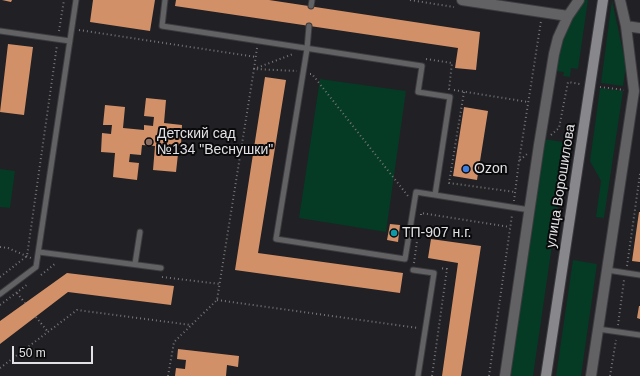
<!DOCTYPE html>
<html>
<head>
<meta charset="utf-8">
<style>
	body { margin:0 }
	#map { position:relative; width:640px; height:376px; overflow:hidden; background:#212024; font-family:Arial,sans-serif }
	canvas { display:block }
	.scale { position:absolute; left:12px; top:346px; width:81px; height:18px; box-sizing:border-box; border:2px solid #e2e1e4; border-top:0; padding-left:5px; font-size:12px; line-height:14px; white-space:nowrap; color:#e2e1e4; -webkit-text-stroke:3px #0a0a0c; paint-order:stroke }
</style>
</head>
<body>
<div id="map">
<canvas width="640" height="376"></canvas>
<div class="scale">50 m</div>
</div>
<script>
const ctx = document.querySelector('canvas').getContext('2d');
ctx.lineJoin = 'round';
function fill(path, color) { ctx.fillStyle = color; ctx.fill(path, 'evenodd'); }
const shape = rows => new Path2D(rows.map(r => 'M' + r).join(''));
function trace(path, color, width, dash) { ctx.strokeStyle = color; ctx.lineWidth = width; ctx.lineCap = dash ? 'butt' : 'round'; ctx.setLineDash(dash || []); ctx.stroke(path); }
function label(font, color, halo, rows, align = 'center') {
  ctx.font = font + ' Arial,sans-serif'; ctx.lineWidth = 4; ctx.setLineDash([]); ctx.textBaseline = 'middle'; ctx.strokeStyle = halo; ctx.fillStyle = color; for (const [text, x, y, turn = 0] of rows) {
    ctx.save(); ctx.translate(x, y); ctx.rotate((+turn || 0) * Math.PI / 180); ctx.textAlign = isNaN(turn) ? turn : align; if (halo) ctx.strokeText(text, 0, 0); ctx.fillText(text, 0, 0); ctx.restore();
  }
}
fill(shape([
	[583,0,588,0,578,69,571,68,570,77,563,76,564,72,555,71,557,57,567,28],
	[612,0,626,66,623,86,601,83],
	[320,79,406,91,386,232,299,218],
	[600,88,623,91,604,218,596,217,601,181,590,161],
	[543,139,563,142,565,156,533,376,509,376],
	[0,169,15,171,10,208,0,207],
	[573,260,597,264,581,376,556,376]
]), '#053a24');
fill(shape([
	[2,0,12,0,11,2],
	[93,0,155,0,150,31,90,22],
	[176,0,269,0,480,32,476,70,455,68,458,48,175,6],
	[8,44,33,47,24,115,0,112],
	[265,77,286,80,258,253,403,273,400,293,235,270],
	[146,98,166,100,164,123,182,125,181,146,169,144,168,153,178,154,176,172,153,170,155,146,142,145,141,155,130,154,129,162,139,163,137,180,113,177,115,153,101,152,102,133,111,134,112,125,103,125,105,105,125,107,123,128,144,130,144,125,153,126,154,117,144,116],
	[464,107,488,111,477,180,453,176],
	[639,212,640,212,640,262,632,261],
	[390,224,400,225,398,242,387,240],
	[431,239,481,246,461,376,442,376,458,263,428,258],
	[67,273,174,286,171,305,68,292,0,344,0,321],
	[639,306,640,306,640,319,637,318],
	[178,349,239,356,238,367,227,365,226,376,175,376,176,368,185,369,186,360,177,359]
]), '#d29068');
const lane = shape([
	[165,0,162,26,422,66,418,92,450,97,435,195],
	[311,6,312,0],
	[309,26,307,49,276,239,405,259,416,192,530,210],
	[0,31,70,41],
	[39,252,161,268],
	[135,264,140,232],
	[413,270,434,273,418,376],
	[607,270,640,275],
	[0,294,36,267,76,0],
	[598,329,640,335]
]);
const street = shape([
	[462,0,568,16],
	[626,26,640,28],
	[505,376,539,145,554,54,558,38,568,16,579,0],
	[591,376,634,91,626,26,620,0]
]);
const secondary = shape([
	[546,376,603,0]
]);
trace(lane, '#3c3b3f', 7);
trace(street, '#3c3b3f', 12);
trace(secondary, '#3c3b3f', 12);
trace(shape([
	[410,0,454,7],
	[79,30,256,57],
	[59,31,64,0],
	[257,48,254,69,297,71],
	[426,59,452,63,449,89,450,89],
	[310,74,312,74,408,196],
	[600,87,624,90],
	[454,90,528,102],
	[464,92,449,183,515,192],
	[551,135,559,128,568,82,580,84],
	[520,160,527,154],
	[514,201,519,161,541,21],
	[421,215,421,213,510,227],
	[0,247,8,248,31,258],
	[414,263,417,241],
	[627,266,640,174],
	[41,275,56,263],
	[0,277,27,256,57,45],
	[162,277,220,284],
	[17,293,25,303],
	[217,300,418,328],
	[0,305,28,284],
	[36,317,48,332],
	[618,325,624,280],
	[0,368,77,310,191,325],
	[168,376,174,342,217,300,254,69,293,54],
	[432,376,447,269,440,268],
	[489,376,512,215],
	[610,376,616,340]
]), '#777679', 2, [1, 3]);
trace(lane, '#626264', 5);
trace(street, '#626264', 10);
trace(secondary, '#88878b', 10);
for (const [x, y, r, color] of [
	[149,142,4,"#8d6e63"],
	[466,169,4,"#3f7fe0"],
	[394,233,4,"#0f9aa8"]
]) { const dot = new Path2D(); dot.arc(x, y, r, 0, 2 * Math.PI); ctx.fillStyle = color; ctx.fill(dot); trace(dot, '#0a0a0c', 1.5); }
label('14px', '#e2e1e4', '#0a0a0c', [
	["Детский сад",157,134],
	["№134 \"Веснушки\"",157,150],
	["Ozon",474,169],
	["ТП-907 н.г.",402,233]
], 'left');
label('14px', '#e2e1e4', '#0a0a0c', [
	["улица Ворошилова",561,186,-81]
]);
</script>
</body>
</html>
